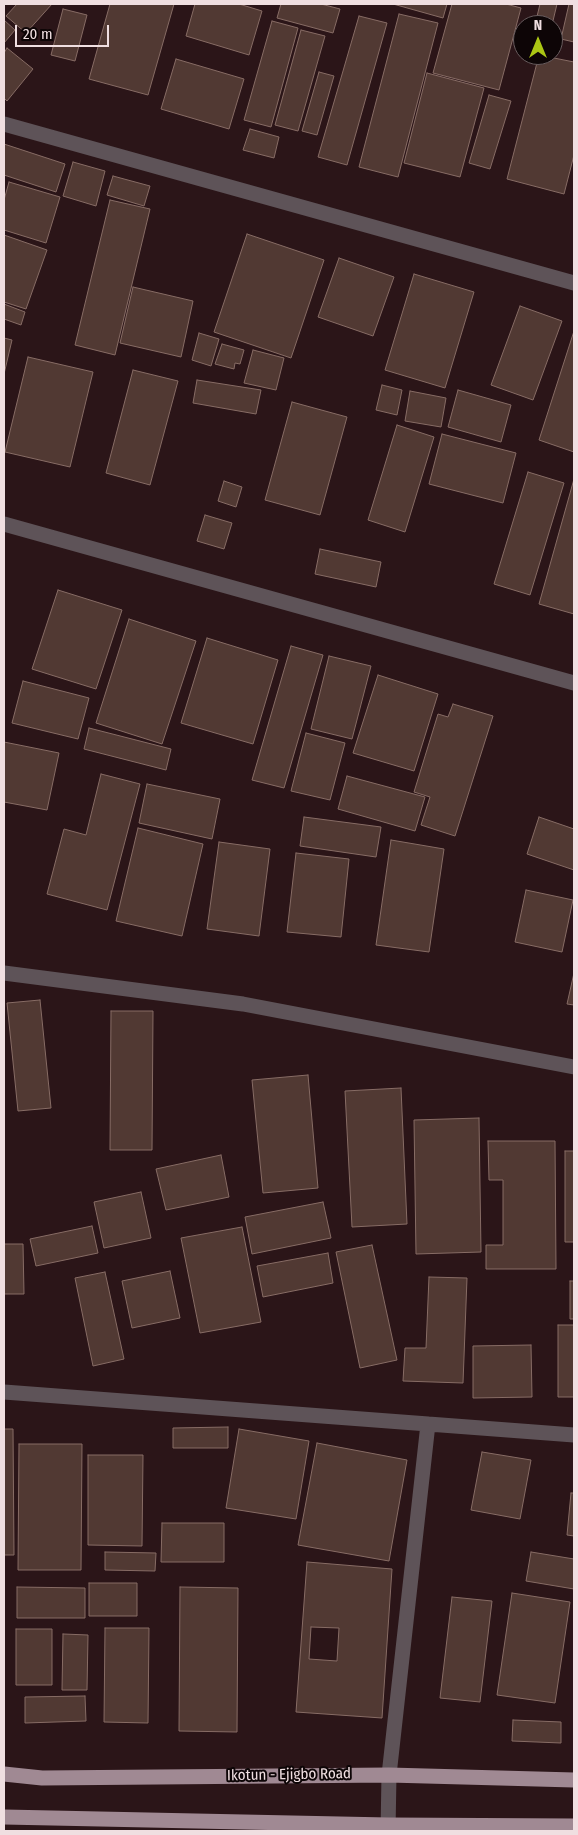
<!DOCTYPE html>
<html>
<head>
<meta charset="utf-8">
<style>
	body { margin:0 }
	#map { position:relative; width:578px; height:1835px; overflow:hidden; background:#2b1518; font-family:"Fira Sans Condensed",sans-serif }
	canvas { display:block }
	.frame { position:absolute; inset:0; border:5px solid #f0dfe1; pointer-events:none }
	.north { position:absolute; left:513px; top:15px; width:50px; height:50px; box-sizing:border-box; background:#0d0506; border:1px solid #685c5e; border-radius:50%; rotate:0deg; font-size:14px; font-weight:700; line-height:20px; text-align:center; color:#f0dfe1 }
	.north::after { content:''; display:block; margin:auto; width:18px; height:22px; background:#abc614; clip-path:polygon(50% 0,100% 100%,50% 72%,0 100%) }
	.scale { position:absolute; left:15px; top:25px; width:94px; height:22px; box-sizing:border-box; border:2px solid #f0dfe1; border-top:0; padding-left:6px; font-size:15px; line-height:18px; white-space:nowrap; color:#f0dfe1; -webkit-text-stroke:4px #0d0506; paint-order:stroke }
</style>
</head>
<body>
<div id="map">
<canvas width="578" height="1835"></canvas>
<div class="frame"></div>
<div class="north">N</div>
<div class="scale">20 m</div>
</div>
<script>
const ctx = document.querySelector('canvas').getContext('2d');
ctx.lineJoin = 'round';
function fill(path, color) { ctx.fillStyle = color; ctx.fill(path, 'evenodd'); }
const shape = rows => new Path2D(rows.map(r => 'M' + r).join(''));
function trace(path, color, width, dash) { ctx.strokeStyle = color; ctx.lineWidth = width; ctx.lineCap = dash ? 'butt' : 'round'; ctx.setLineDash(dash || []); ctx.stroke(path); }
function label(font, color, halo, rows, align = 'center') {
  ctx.font = font + ' "Fira Sans Condensed",sans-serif'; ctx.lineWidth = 4; ctx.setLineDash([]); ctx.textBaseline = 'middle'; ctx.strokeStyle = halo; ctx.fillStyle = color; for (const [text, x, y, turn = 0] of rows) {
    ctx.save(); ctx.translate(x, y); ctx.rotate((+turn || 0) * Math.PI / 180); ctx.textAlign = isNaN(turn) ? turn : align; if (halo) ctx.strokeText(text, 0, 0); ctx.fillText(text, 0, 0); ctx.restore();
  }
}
const building = shape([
	[17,4,52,4,26,33,6,16,17,4],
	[110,4,174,4,148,95,89,79,110,4],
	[195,4,239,4,262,11,249,55,186,36,195,4],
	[281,4,321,4,340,9,333,33,277,18,281,4],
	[393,4,447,4,443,18,393,4],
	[452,4,506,4,521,8,499,90,433,73,452,4],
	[540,4,557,4,552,25,535,25,540,4],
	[569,4,574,4,574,42,561,39,569,4],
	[63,9,87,15,75,61,51,55,63,9],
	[399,14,438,23,398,177,359,167,399,14],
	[359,16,387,23,347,165,318,157,359,16],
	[4,20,15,30,4,43,4,20],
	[272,21,298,28,271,127,244,120,272,21],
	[301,30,325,36,298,131,275,125,301,30],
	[7,48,33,69,7,101,4,98,4,53,7,48],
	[539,55,574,62,574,155,564,194,507,179,539,55],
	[176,59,244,79,229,129,161,109,176,59],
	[319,72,334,76,317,135,302,131,319,72],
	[427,73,484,88,460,177,404,163,427,73],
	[489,95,511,101,490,169,469,163,489,95],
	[250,129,279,137,274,158,243,150,250,129],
	[4,144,65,164,56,192,4,175,4,144],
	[73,162,105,171,96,206,63,196,73,162],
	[113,176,150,186,144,206,107,195,113,176],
	[9,182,60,197,46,243,4,230,4,200,9,182],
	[110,200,150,209,115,355,75,345,110,200],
	[247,234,324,260,291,358,214,332,247,234],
	[4,235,47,250,26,309,4,302,4,235],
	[339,258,394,277,373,336,318,317,339,258],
	[414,274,474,292,445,388,385,370,414,274],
	[133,287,193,301,181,357,120,343,133,287],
	[4,304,25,312,21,325,4,319,4,304],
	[520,306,562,321,533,400,491,385,520,306],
	[574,331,574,452,539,440,574,331],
	[199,333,219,339,211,366,192,360,199,333],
	[4,338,12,340,4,374,4,338],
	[222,344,244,350,240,364,235,363,234,369,215,364,222,344],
	[253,350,284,358,276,390,244,383,253,350],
	[28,357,93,372,70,467,5,452,28,357],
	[133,370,178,381,150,485,106,473,133,370],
	[197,380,261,390,256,414,193,403,197,380],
	[382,385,402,390,397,415,376,410,382,385],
	[458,390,511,405,501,442,448,427,458,390],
	[410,391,446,398,441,427,405,421,410,391],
	[292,402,347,417,320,515,265,500,292,402],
	[397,425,434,437,405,532,368,520,397,425],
	[442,434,516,453,503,503,429,484,442,434],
	[528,472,564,483,530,595,494,584,528,472],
	[574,479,574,614,539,604,574,479],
	[224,481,242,487,236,507,218,501,224,481],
	[205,515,232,523,224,549,197,541,205,515],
	[320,549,381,562,376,587,315,574,320,549],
	[58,590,122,610,96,689,32,669,58,590],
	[129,619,196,641,162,744,96,723,129,619],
	[207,638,278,660,253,744,181,723,207,638],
	[291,646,323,655,284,788,252,780,291,646],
	[329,656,371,666,352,739,311,729,329,656],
	[378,675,438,694,414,771,353,753,378,675],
	[23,681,89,698,78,739,12,723,23,681],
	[453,704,493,716,455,836,421,825,430,797,414,792,438,714,448,717,453,704],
	[89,728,171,749,166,770,84,749,89,728],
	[306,733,345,743,330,800,291,791,306,733],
	[4,742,59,753,47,810,4,802,4,742],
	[101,774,140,784,107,910,47,894,64,829,86,835,101,774],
	[347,776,425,797,415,831,338,809,347,776],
	[147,784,220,799,212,839,139,823,147,784],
	[304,817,381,827,376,857,300,846,304,817],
	[539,817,574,829,574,870,527,854,539,817],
	[138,828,203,844,182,936,116,921,138,828],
	[391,840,444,849,429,952,376,945,391,840],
	[219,842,270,849,259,936,207,929,219,842],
	[296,853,349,859,341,937,287,932,296,853],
	[526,890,573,900,562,952,515,942,526,890],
	[574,973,574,1005,567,1004,574,973],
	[40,1000,51,1108,18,1111,7,1003,40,1000],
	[111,1011,153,1011,152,1150,110,1150,111,1011],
	[308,1075,318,1188,263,1193,252,1080,308,1075],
	[401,1088,407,1224,352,1227,345,1091,401,1088],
	[479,1118,481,1252,416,1254,414,1120,479,1118],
	[488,1141,555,1141,556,1269,486,1269,486,1245,503,1245,503,1180,489,1180,488,1141],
	[565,1151,574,1151,574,1242,565,1242,565,1151],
	[221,1155,229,1197,166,1210,156,1169,221,1155],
	[141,1192,151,1238,104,1248,94,1202,141,1192],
	[323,1202,331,1238,252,1254,245,1217,323,1202],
	[92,1226,98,1253,36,1266,30,1239,92,1226],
	[242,1227,261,1322,200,1333,181,1238,242,1227],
	[4,1244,23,1244,24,1294,4,1294,4,1244],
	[372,1245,397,1360,360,1368,336,1252,372,1245],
	[328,1253,333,1283,263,1297,257,1266,328,1253],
	[170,1271,180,1318,132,1328,122,1281,170,1271],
	[105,1272,124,1359,93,1366,75,1278,105,1272],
	[429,1277,467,1278,463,1383,403,1381,405,1348,426,1348,429,1277],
	[570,1281,574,1281,574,1319,570,1319,570,1281],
	[558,1325,574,1325,574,1397,558,1397,558,1325],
	[531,1345,532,1397,473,1398,473,1346,531,1345],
	[228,1427,228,1448,173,1448,173,1428,228,1427],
	[4,1429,13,1429,14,1555,4,1555,4,1429],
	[239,1429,309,1441,296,1519,226,1508,239,1429],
	[317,1443,407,1460,389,1561,298,1545,317,1443],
	[19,1444,82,1444,81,1570,18,1570,19,1444],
	[482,1452,531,1460,520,1519,471,1510,482,1452],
	[88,1455,143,1455,142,1546,88,1545,88,1455],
	[571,1493,574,1493,574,1536,567,1535,571,1493],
	[162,1523,224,1523,224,1562,161,1562,162,1523],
	[105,1552,156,1553,155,1571,105,1570,105,1552],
	[531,1552,574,1559,574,1589,526,1581,531,1552],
	[307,1562,392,1569,382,1718,296,1712,307,1562],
	[311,1627,339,1628,337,1661,309,1659,311,1627],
	[89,1583,137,1583,137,1616,89,1616,89,1583],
	[17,1587,85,1588,85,1618,17,1618,17,1587],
	[180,1587,238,1588,237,1732,179,1731,180,1587],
	[512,1593,570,1602,555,1703,497,1695,512,1593],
	[452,1597,492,1601,480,1702,440,1698,452,1597],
	[105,1628,149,1628,148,1723,104,1722,105,1628],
	[16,1629,52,1629,52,1685,16,1685,16,1629],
	[63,1634,88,1635,87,1690,62,1690,63,1634],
	[85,1696,86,1721,25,1723,25,1697,85,1696],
	[513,1720,561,1722,561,1743,512,1741,513,1720]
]);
fill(building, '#513933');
trace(building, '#876c65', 1);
trace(shape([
	[4,124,574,283],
	[4,524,574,683],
	[4,973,243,1004,574,1067],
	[4,1392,574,1435],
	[388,1831,389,1775,428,1424]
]), '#5e5358', 15);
trace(shape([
	[4,1774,42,1778,389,1775,574,1780],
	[4,1817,388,1825,574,1826]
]), '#a08993', 15);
label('15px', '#f0dfe1', '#0d0506', [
	["Ikotun - Ejigbo Road",289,1775,-1]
]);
</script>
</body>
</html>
